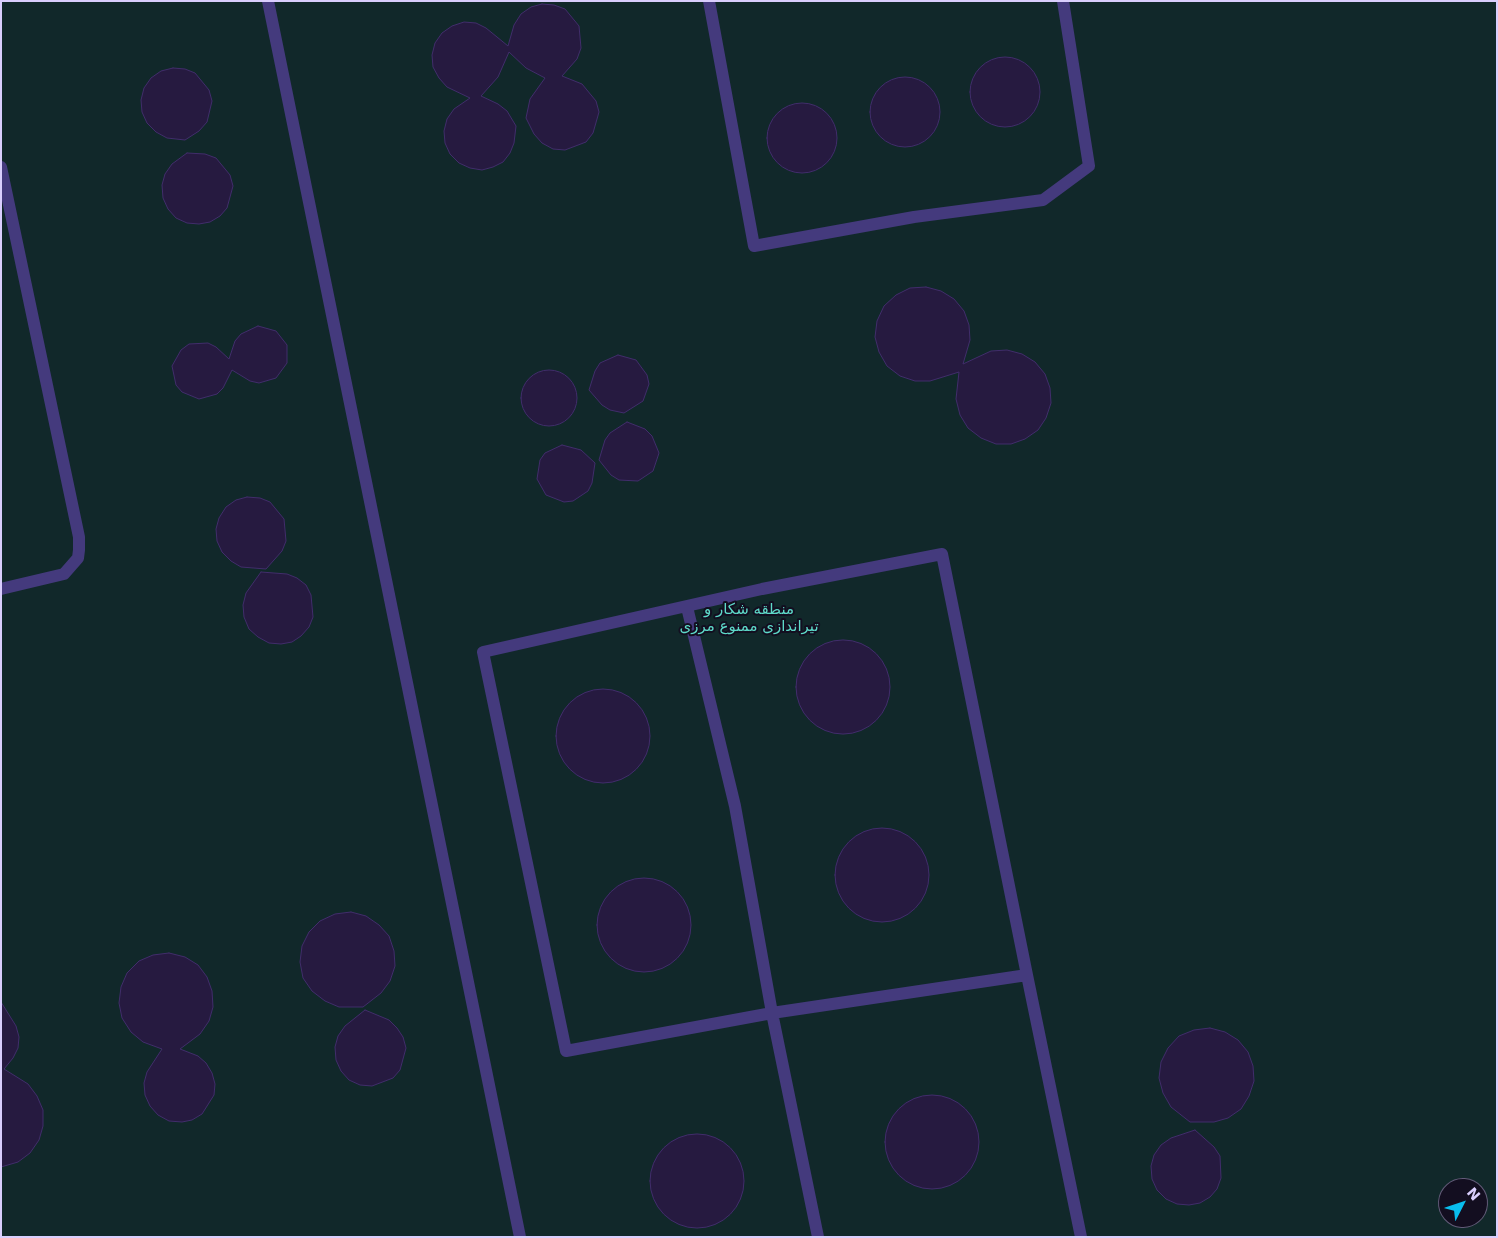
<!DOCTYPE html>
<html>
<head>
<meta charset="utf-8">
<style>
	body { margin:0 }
	#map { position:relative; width:1498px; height:1238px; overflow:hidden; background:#130e20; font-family:"DejaVu Sans",sans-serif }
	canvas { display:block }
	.frame { position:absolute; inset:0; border:2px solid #d9cefd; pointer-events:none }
	.north { position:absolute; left:1438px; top:1178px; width:50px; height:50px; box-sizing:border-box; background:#130e20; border:1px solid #625b78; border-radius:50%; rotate:49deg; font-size:14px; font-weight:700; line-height:20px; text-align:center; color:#d9cefd }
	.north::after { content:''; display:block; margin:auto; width:18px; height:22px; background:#09bdee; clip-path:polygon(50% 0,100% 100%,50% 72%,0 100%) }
</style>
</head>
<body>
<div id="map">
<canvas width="1498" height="1238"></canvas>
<div class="frame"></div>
<div class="north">N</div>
</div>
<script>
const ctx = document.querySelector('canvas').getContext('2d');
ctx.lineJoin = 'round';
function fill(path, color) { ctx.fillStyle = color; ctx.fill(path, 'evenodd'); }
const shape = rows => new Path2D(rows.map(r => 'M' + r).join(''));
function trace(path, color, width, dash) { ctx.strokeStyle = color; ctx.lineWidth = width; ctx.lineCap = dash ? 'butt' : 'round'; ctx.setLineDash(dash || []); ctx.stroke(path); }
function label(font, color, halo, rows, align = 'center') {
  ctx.font = font + ' "DejaVu Sans",Cairo,sans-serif'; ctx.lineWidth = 4; ctx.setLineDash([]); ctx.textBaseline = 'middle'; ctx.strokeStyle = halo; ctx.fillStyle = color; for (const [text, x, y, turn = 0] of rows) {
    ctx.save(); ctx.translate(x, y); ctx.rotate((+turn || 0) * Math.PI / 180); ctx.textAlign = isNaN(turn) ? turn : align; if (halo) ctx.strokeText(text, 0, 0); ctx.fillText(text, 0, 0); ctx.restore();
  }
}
fill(shape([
	[1,1,1497,1,1497,1237,1,1237],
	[1448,1188,1478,1188,1478,1218,1448,1218]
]), '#11282a');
const building = shape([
	[542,4,554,5,565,9,579,26,581,48,577,59,562,76,582,84,596,101,599,112,593,133,586,142,565,150,553,149,542,143,534,134,526,118,530,99,545,78,526,68,509,52,498,77,481,96,498,104,507,111,516,126,514,143,510,153,503,162,493,167,482,170,470,168,459,163,450,154,445,143,444,131,447,119,454,109,470,98,447,87,439,78,433,67,432,55,435,43,442,33,452,26,464,22,476,23,486,28,508,46,514,25,521,14,531,7,542,4],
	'970 92a35 35 0 1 1 70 0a35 35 0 1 1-70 0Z',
	[173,68,185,69,195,73,209,90,212,101,207,122,199,131,185,140,167,138,156,132,147,123,142,112,141,100,144,88,151,78,161,71,173,68],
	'870 112a35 35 0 1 1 70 0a35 35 0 1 1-70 0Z',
	'767 138a35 35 0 1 1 70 0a35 35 0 1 1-70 0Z',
	[187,153,205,154,216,158,230,175,233,186,227,208,220,216,210,222,199,224,187,223,176,218,168,209,163,198,162,185,165,174,172,164,187,153],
	[926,287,941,291,954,299,964,311,969,325,970,340,963,364,991,351,1007,350,1022,354,1035,362,1045,374,1050,388,1051,403,1046,418,1038,430,1025,439,1011,444,996,444,981,438,968,428,960,415,956,399,959,372,930,381,915,381,900,376,887,366,879,352,875,337,877,321,884,306,896,295,910,288,926,287],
	[258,326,276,331,287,345,287,363,276,378,259,383,250,381,232,370,223,388,217,394,199,399,182,392,176,385,172,366,181,350,189,344,208,343,216,347,229,359,235,341,241,334,258,326],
	[618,355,636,360,647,375,649,384,643,401,624,413,610,410,602,405,589,390,595,371,600,363,618,355],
	'521 398a28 28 0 1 1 56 0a28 28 0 1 1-56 0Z',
	[627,422,645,429,652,436,659,453,653,471,638,481,619,480,611,475,599,460,605,440,610,433,627,422],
	[562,445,581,450,595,463,592,483,588,491,573,501,564,502,546,495,537,479,540,460,545,453,562,445],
	[247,497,260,498,270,502,284,519,286,541,282,551,266,569,241,567,231,561,222,552,217,541,216,529,219,518,226,507,236,500,247,497],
	[261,572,287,574,297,578,306,585,311,595,313,617,309,627,301,636,292,642,281,644,269,643,258,637,249,629,244,617,243,605,246,593,261,572],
	'796 687a47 47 0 1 1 94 0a47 47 0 1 1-94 0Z',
	'556 736a47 47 0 1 1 94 0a47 47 0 1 1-94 0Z',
	'835 875a47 47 0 1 1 94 0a47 47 0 1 1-94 0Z',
	'597 925a47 47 0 1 1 94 0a47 47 0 1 1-94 0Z',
	[351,912,366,916,379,925,389,936,394,951,395,966,390,981,381,993,363,1007,339,1007,325,1001,312,991,303,978,300,962,302,946,309,932,320,921,335,914,351,912],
	[169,953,185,957,198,965,207,977,212,991,213,1007,209,1021,200,1034,180,1049,198,1056,206,1063,212,1073,215,1084,214,1095,202,1114,192,1120,182,1122,169,1121,158,1115,150,1106,145,1095,144,1083,147,1072,162,1049,143,1042,131,1032,122,1018,119,1003,121,987,127,973,139,961,153,955,169,953],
	[1,1002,16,1026,19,1037,18,1048,13,1058,4,1069,28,1084,37,1096,43,1110,43,1126,39,1140,30,1153,18,1162,1,1167,1,1002],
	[365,1010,389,1020,397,1028,403,1037,406,1048,400,1070,393,1078,372,1086,360,1085,349,1080,341,1071,336,1060,335,1047,338,1036,345,1026,365,1010],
	[1210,1028,1225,1032,1238,1040,1248,1052,1253,1066,1254,1081,1249,1096,1241,1109,1228,1118,1214,1122,1190,1122,1171,1107,1163,1093,1159,1078,1161,1062,1168,1048,1179,1036,1194,1030,1210,1028],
	'885 1142a47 47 0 1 1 94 0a47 47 0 1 1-94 0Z',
	[1195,1130,1214,1147,1220,1156,1221,1178,1217,1189,1210,1197,1200,1203,1189,1205,1177,1204,1166,1199,1157,1190,1152,1179,1151,1166,1154,1155,1161,1145,1171,1138,1195,1130],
	'650 1181a47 47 0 1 1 94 0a47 47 0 1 1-94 0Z'
]);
fill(building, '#261a40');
trace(building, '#412d6b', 1);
trace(shape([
	[268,1,520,1237],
	[709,1,754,246,914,217,1043,200,1089,166,1063,1],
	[1,167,79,537,79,550,78,558,64,574,1,589],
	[942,554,1027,975,772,1013,566,1051,483,652,762,589,942,554],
	[687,607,735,806,772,1013,818,1237],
	[1027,975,1081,1237]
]), '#443a7d', 12);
label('15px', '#5edac9', '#130e20', [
	["منطقه شکار و",749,610],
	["تیراندازی ممنوع مرزی",749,627]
]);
</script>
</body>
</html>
